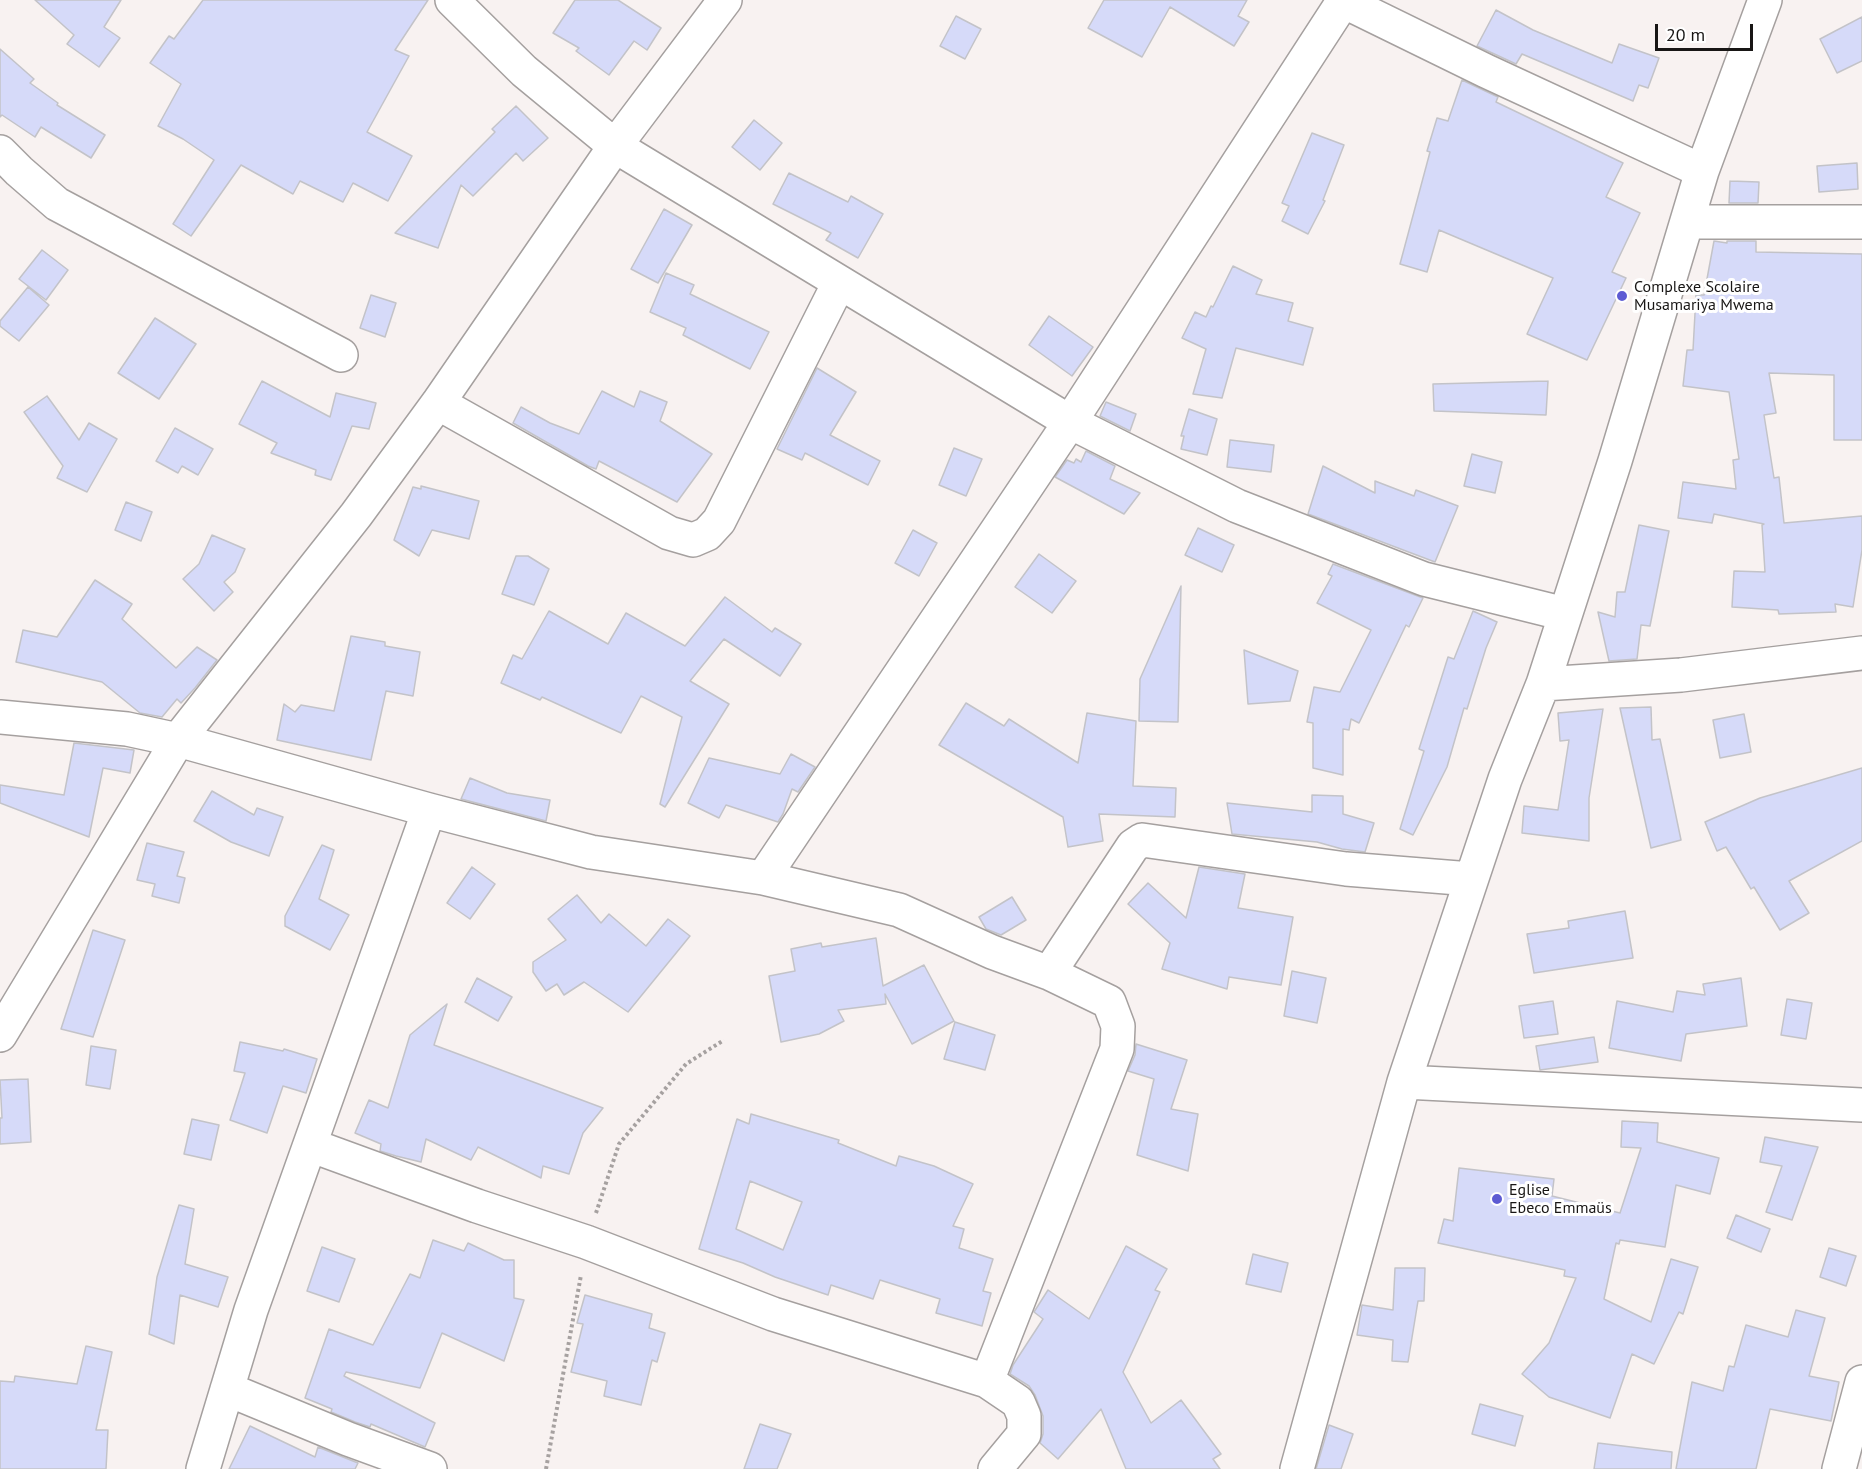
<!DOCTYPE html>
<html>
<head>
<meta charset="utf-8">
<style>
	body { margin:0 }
	#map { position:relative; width:1862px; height:1469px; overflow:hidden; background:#f8f2f1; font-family:"PT Sans",sans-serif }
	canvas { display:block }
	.scale { position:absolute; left:1655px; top:24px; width:98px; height:27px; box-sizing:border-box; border:3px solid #181615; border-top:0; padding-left:8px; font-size:18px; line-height:21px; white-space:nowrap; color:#181615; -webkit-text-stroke:4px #fff; paint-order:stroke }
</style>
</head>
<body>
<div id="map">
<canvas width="1862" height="1469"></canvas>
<div class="scale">20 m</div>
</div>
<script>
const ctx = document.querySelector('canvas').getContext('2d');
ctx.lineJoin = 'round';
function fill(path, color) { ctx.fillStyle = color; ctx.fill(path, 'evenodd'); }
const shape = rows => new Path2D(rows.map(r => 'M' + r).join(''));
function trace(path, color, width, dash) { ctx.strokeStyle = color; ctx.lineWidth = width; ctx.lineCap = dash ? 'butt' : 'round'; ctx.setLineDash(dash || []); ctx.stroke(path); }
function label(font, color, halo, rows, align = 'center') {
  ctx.font = font + ' "PT Sans",sans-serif'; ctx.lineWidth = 6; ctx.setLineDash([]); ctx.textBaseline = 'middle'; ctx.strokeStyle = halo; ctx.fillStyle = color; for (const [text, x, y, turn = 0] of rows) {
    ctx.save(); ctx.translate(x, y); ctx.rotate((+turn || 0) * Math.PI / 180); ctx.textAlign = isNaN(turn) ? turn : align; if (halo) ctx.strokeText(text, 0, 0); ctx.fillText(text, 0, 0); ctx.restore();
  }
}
const building = shape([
	[35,0,121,0,104,27,120,38,99,67,67,44,74,35,35,0],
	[203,0,428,0,395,50,409,56,367,132,412,156,388,201,353,183,343,202,300,181,293,194,241,165,191,236,173,224,214,160,183,139,158,126,181,84,150,63,169,36,174,39,203,0],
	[575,0,618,0,661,28,647,50,634,41,609,75,576,51,579,48,553,33,575,0],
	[1104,0,1247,0,1238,16,1249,22,1234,46,1170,7,1142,57,1088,28,1104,0],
	[1496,10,1533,30,1612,63,1619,44,1659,58,1648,88,1639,85,1633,101,1522,54,1516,64,1477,46,1496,10],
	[956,16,981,29,965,59,940,46,956,16],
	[1862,17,1862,61,1837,73,1820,39,1862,17],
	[0,49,34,79,30,83,58,103,57,105,105,135,91,158,41,127,35,137,2,115,0,117,0,49],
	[1462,80,1498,97,1496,102,1623,163,1606,197,1640,213,1612,272,1626,278,1587,360,1527,334,1553,278,1439,230,1427,272,1400,264,1430,152,1427,151,1437,118,1448,121,1462,80],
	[516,106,548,138,523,161,516,153,473,196,461,185,438,248,395,233,495,132,492,129,516,106],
	[754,120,782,143,760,170,732,147,754,120],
	[1312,133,1344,145,1323,200,1325,201,1308,234,1282,221,1289,206,1282,203,1312,133],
	[1857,163,1858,189,1819,192,1817,166,1857,163],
	[789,173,848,202,851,196,883,214,858,258,826,240,831,233,773,204,789,173],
	[1730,181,1759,182,1758,203,1729,203,1730,181],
	[664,209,692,225,658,283,631,269,664,209],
	[1714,241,1727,243,1727,241,1756,241,1756,252,1862,254,1862,440,1834,440,1834,375,1769,373,1776,413,1764,415,1774,478,1779,477,1784,523,1862,516,1862,550,1853,607,1835,604,1836,612,1779,614,1778,610,1732,607,1734,571,1765,572,1762,525,1764,524,1714,514,1712,523,1678,518,1683,482,1736,489,1733,460,1739,459,1729,392,1683,386,1687,350,1693,350,1696,295,1704,295,1714,241],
	[42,250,68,270,46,300,19,279,42,250],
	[1233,266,1262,280,1256,294,1293,303,1288,321,1313,328,1303,365,1236,348,1222,398,1193,394,1206,349,1182,338,1195,312,1206,317,1211,306,1213,307,1233,266],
	[666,273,694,285,690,294,769,332,750,369,683,335,686,328,650,312,666,273],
	[28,287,49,305,19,341,0,326,0,321,28,287],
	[371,295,396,303,385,337,360,328,371,295],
	[1049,316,1093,347,1072,376,1029,345,1049,316],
	[155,318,196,344,159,399,118,373,155,318],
	[817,368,856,392,830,435,880,461,868,485,805,453,802,460,777,449,817,368],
	[262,381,330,417,336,393,376,403,369,429,352,426,331,480,315,475,316,470,271,453,277,443,239,424,262,381],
	[1548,381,1546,415,1434,411,1433,384,1548,381],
	[602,391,634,407,640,391,667,402,660,421,712,454,677,502,599,461,596,469,588,466,513,423,521,407,550,423,579,434,602,391],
	[47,396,79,440,89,423,117,439,87,492,57,478,63,466,24,412,47,396],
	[1106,402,1136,414,1130,431,1100,416,1106,402],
	[1189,409,1217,419,1207,455,1181,449,1184,436,1181,436,1189,409],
	[175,428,213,449,198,475,182,466,178,473,156,461,175,428],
	[1230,440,1274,445,1271,472,1227,467,1230,440],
	[954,448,982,459,966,496,939,485,954,448],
	[1086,451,1115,466,1110,479,1140,493,1124,514,1055,477,1067,460,1074,463,1076,459,1081,462,1086,451],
	[1472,454,1502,462,1495,493,1464,486,1472,454],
	[1323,466,1375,493,1375,481,1414,496,1416,490,1458,506,1435,562,1308,514,1323,466],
	[421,486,479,501,469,539,432,530,419,556,394,540,413,487,421,489,421,486],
	[126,502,152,512,141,541,115,530,126,502],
	[1639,525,1669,531,1650,626,1641,625,1637,659,1609,661,1598,612,1615,617,1617,592,1625,592,1639,525],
	[1198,528,1234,545,1222,572,1185,555,1198,528],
	[913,530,937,543,919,576,895,563,913,530],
	[212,535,245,549,235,572,224,582,233,592,214,611,183,579,199,564,212,535],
	[1039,554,1076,581,1052,613,1015,587,1039,554],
	[516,556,528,556,549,569,534,605,502,594,516,556],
	[1333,564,1423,598,1409,627,1406,625,1359,723,1351,719,1349,730,1343,729,1343,775,1313,768,1313,723,1307,722,1314,687,1340,692,1371,630,1317,603,1332,576,1328,574,1333,564],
	[95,580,132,604,122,619,176,668,197,647,217,660,195,688,181,703,177,699,162,717,140,713,102,682,16,662,23,630,57,637,95,580],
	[1181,586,1178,722,1139,721,1140,679,1181,586],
	[725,597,772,632,775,628,801,644,780,676,724,639,690,681,729,704,665,807,660,804,682,717,641,696,621,733,542,697,540,700,501,683,513,655,522,659,549,611,608,644,626,613,685,646,725,597],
	[1473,611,1497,622,1486,648,1467,709,1464,708,1447,767,1413,835,1400,829,1424,751,1419,749,1448,657,1454,659,1473,611],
	[351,636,385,642,385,646,420,652,413,696,386,691,371,760,277,740,284,704,295,712,301,705,334,711,351,636],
	[1244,650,1298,671,1290,701,1248,704,1244,650],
	[966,703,1004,726,1009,719,1078,763,1087,713,1136,721,1133,786,1176,788,1175,817,1099,814,1103,841,1068,847,1063,817,939,745,966,703],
	[1651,707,1652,740,1660,739,1681,840,1651,848,1620,708,1651,707],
	[1603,709,1589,798,1589,841,1522,833,1524,806,1558,810,1569,740,1560,741,1558,713,1603,709],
	[1744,714,1751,752,1720,758,1713,720,1744,714],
	[74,743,134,750,130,773,103,768,89,837,0,803,0,785,64,795,74,743],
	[791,754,815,767,798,792,792,789,783,814,778,822,726,805,719,818,688,803,709,758,780,774,791,754],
	[1862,768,1862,841,1789,881,1809,913,1780,930,1754,887,1751,889,1726,847,1717,851,1705,822,1760,798,1862,768],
	[470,778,507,793,550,800,546,821,461,799,470,778],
	[212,791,254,815,257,808,283,817,269,856,231,842,194,821,212,791],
	[1312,795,1343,796,1343,814,1374,823,1365,852,1342,849,1317,842,1232,834,1227,803,1312,812,1312,795],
	[147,843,184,852,177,876,185,878,179,903,152,896,155,884,137,880,147,843],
	[322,845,334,850,319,899,349,915,330,950,285,926,285,916,322,845],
	[472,867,495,884,470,919,447,903,472,867],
	[1199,867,1245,874,1238,908,1293,917,1281,985,1229,977,1227,989,1162,969,1170,943,1128,904,1148,883,1186,918,1199,867],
	[577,895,601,923,609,914,646,946,668,919,690,936,628,1012,584,982,564,995,557,984,546,991,533,972,533,962,566,940,548,919,577,895],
	[1012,897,1026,920,1001,935,986,929,979,917,1012,897],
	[1625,911,1633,958,1534,973,1527,934,1569,928,1568,921,1625,911],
	[93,930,125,940,93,1037,61,1029,93,930],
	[876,938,883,986,924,965,954,1021,912,1044,885,994,886,1004,838,1010,844,1021,819,1034,781,1042,769,976,795,971,791,949,821,943,822,947,876,938],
	[1292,971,1326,978,1317,1023,1284,1016,1292,971],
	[477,978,512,997,498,1021,465,1002,477,978],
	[1741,978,1747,1026,1686,1034,1681,1061,1609,1048,1617,1001,1673,1012,1677,991,1705,995,1703,984,1741,978],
	[1787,999,1812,1003,1806,1039,1781,1035,1787,999],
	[1553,1001,1558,1034,1524,1038,1519,1006,1553,1001],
	[447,1004,434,1045,603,1108,583,1133,569,1174,543,1166,541,1178,478,1147,471,1160,426,1139,421,1162,396,1156,380,1151,381,1144,355,1133,369,1100,388,1108,410,1035,447,1004],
	[955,1022,995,1035,985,1070,944,1059,955,1022],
	[1594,1037,1598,1062,1540,1070,1536,1046,1594,1037],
	[240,1042,283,1051,284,1049,317,1059,306,1093,283,1086,267,1133,230,1120,245,1073,234,1071,240,1042],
	[1136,1044,1187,1060,1171,1109,1198,1114,1188,1171,1137,1155,1154,1079,1128,1071,1135,1055,1136,1044],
	[91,1046,116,1050,110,1089,86,1085,91,1046],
	[28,1079,31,1142,0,1144,0,1118,2,1118,0,1080,28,1079],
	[751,1114,839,1140,838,1143,896,1166,899,1156,934,1166,973,1184,953,1226,964,1229,959,1248,993,1259,983,1291,991,1293,982,1326,936,1313,940,1299,880,1280,873,1299,831,1285,828,1295,775,1277,743,1263,699,1249,737,1119,749,1124,751,1114],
	[750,1181,802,1202,783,1250,736,1229,750,1181],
	[192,1119,219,1125,211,1160,184,1154,192,1119],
	[1622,1121,1658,1123,1657,1142,1719,1158,1710,1194,1676,1185,1665,1247,1620,1240,1619,1244,1616,1243,1604,1299,1651,1322,1671,1259,1698,1267,1683,1314,1679,1312,1654,1364,1632,1354,1610,1418,1549,1397,1522,1374,1549,1343,1576,1278,1564,1276,1565,1270,1438,1243,1444,1219,1453,1221,1459,1168,1554,1179,1552,1196,1620,1213,1641,1148,1621,1147,1622,1121],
	[1765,1137,1818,1147,1792,1220,1766,1212,1782,1166,1760,1162,1765,1137],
	[179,1205,194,1209,185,1264,228,1277,218,1307,180,1295,174,1344,149,1334,157,1277,179,1205],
	[1736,1215,1770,1229,1761,1252,1727,1238,1736,1215],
	[433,1240,464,1251,468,1243,504,1260,514,1260,514,1298,524,1300,504,1361,442,1333,420,1388,346,1372,344,1376,435,1423,425,1447,371,1424,370,1427,355,1422,331,1412,332,1409,305,1398,329,1329,373,1345,410,1274,420,1278,433,1240],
	[1126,1246,1167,1269,1155,1290,1160,1292,1123,1372,1151,1423,1181,1400,1221,1454,1213,1459,1220,1469,1126,1469,1101,1409,1058,1459,1040,1443,1043,1434,1043,1416,1035,1395,1029,1386,1010,1374,1013,1365,1043,1319,1034,1312,1048,1290,1089,1319,1126,1246],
	[322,1247,355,1259,339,1302,307,1291,322,1247],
	[1829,1248,1856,1256,1846,1286,1820,1277,1829,1248],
	[1253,1254,1288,1263,1281,1292,1246,1284,1253,1254],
	[1395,1268,1425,1268,1424,1301,1418,1301,1408,1362,1392,1361,1393,1340,1357,1335,1362,1305,1393,1310,1395,1268],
	[585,1295,652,1314,649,1328,665,1333,657,1362,652,1360,641,1405,604,1396,607,1381,571,1372,583,1324,577,1323,585,1295],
	[1796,1310,1825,1318,1809,1376,1839,1382,1831,1421,1770,1409,1756,1469,1676,1469,1692,1382,1723,1391,1729,1366,1734,1367,1746,1325,1788,1337,1796,1310],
	[86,1346,112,1352,96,1430,108,1430,106,1469,0,1469,0,1381,14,1382,15,1376,77,1384,86,1346],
	[1480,1404,1523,1416,1515,1446,1472,1434,1480,1404],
	[760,1424,791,1434,777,1469,744,1469,760,1424],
	[1329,1425,1353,1434,1341,1469,1316,1469,1329,1425],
	[250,1426,315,1457,318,1447,358,1463,355,1469,229,1469,250,1426],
	[1598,1443,1672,1452,1671,1469,1594,1469,1598,1443]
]);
fill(building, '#d6daf9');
trace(building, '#c3c3c8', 1.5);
const minor = shape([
	[452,0,524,71,615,146,1070,422,1237,506,1424,579,1565,614],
	[1341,0,1486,71,1702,171],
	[0,152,19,171,57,204,341,355],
	[1687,222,1862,222],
	[438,403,669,533,693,540,707,534,719,521,839,283],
	[1543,684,1681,675,1862,653],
	[0,717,127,729,178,740,429,810,591,852,763,878,1070,422,1344,0],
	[763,878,899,910,992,952,1049,973,1133,846,1142,840,1346,869,1471,879],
	[0,1035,178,740,356,515,438,403,615,146,725,0],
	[1404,1082,1862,1105],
	[310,1145,477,1206,586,1242,773,1314,987,1381],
	[227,1389,348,1439,430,1469],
	[203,1469,251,1310,429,810],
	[995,1469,1024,1434,1024,1416,1018,1402,987,1381,1117,1049,1118,1026,1109,1002,1049,973],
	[1297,1469,1404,1082,1505,779,1543,684,1615,461,1702,171,1765,0],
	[1839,1469,1862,1382]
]);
trace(minor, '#a5a09f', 36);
trace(shape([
	[596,1213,619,1144,686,1064,724,1040],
	[546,1469,581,1275]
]), '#a6a1a0', 4, [3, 3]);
trace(minor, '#fff', 33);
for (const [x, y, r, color] of [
	[1622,296,6,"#5d5bd3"],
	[1497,1199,6,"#5d5bd3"]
]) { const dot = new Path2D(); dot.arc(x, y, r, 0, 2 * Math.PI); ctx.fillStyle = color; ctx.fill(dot); trace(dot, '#fff', 2); }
label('16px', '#181615', '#fff', [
	["Complexe Scolaire",1634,287],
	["Musamariya Mwema",1634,305],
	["Eglise",1509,1190],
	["Ebeco Emmaüs",1509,1208]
], 'left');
</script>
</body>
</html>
